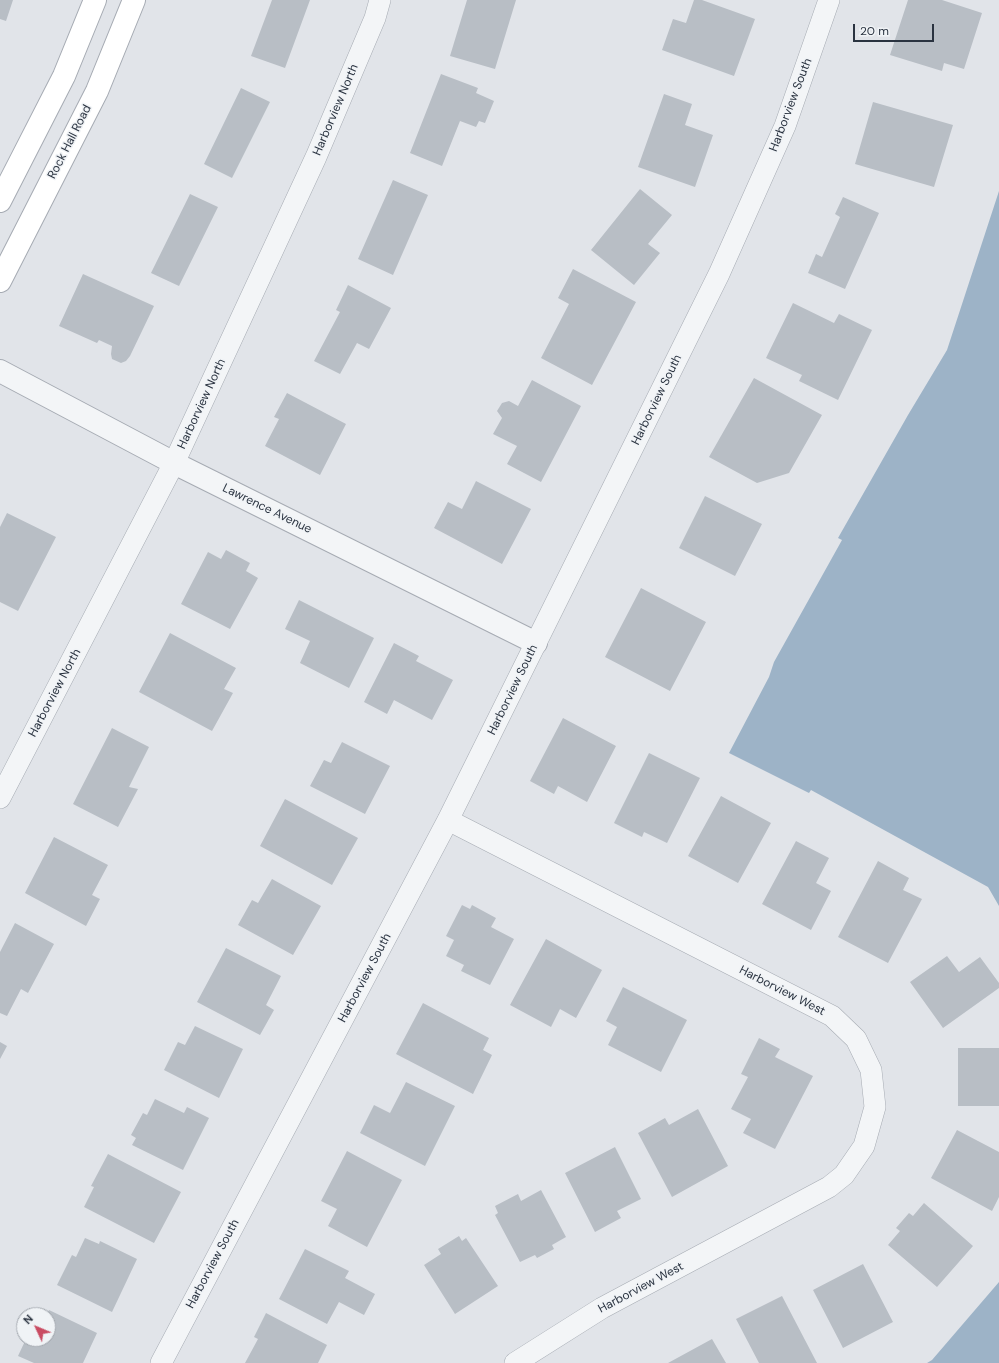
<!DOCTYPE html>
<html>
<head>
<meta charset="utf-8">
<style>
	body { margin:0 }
	#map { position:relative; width:999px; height:1363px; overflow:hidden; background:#e1e4e9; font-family:"DM Sans",sans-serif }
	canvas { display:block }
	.north { position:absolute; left:16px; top:1307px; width:40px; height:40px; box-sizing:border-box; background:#f0f3f6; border:1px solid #a1a6ad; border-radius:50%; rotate:314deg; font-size:11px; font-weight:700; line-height:16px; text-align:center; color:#2a3340 }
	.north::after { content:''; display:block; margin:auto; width:14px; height:18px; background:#c94b62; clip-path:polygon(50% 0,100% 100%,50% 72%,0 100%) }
	.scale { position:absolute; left:853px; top:24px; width:81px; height:18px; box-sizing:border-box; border:2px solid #2a3340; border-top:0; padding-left:5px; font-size:12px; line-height:14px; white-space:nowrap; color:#2a3340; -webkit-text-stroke:3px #f0f3f6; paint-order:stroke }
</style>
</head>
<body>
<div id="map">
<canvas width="999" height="1363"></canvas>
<div class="north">N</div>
<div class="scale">20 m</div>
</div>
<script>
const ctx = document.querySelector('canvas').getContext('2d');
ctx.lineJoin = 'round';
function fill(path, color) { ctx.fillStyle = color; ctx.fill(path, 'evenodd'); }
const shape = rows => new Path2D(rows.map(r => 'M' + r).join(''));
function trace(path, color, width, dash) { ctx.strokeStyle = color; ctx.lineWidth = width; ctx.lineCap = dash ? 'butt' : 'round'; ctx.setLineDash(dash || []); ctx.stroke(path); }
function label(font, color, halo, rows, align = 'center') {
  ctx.font = font + ' "DM Sans",sans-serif'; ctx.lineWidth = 3; ctx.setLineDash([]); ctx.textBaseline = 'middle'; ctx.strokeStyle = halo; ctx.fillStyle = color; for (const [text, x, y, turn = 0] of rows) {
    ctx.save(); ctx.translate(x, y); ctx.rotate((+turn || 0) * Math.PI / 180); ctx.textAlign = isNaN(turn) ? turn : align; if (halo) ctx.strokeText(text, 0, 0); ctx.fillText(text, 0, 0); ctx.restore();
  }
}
fill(shape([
	[999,191,999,906,988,887,811,790,809,793,729,753,769,677,774,662,842,540,838,538,908,415,947,350],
	[999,1282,999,1363,927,1363,932,1360]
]), '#9db3c7');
fill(shape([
	[0,0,13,0,6,21,0,19],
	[272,0,310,0,285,68,251,56],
	[467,0,516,0,495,69,450,56],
	[694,0,702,0,755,19,734,76,662,50,673,19,686,23],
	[908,0,942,0,982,13,964,69,944,63,942,71,890,55],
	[441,74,478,88,476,93,494,101,485,123,479,121,476,127,460,121,442,166,410,153],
	[241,88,270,102,232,178,204,164],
	[664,94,692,104,685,125,713,135,695,187,638,167],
	[873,102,953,125,934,187,855,164],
	[393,180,428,195,393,275,358,259],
	[640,189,672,215,648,244,660,253,634,285,591,250],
	[190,194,218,207,179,286,151,273],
	[843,197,879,213,845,289,808,273,816,254,822,257,840,217,835,214],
	[573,269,636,302,592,385,541,358,569,304,558,298],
	[83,274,154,306,130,356,126,361,121,363,112,359,111,354,112,346,99,340,97,343,59,326],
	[348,285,391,308,369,349,357,343,340,374,314,361,340,312,336,310],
	[793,303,834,323,839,314,872,330,838,400,799,381,802,375,766,358],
	[754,378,822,415,789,473,757,483,709,457],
	[532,380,581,406,541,482,507,464,517,446,493,434,502,418,497,411,502,403,509,401,518,406],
	[287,393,346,424,320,475,265,446,279,419,274,417],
	[476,481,531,509,502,564,434,528,448,502,462,509],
	[705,496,762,524,735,576,679,548],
	[7,513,56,537,18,611,0,602,0,527],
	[226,550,250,563,246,571,258,578,230,629,181,604,208,552,221,559],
	[641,588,706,622,670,691,605,657],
	[299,600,374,638,349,688,300,663,310,641,285,629],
	[170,633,236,668,224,689,233,693,212,731,139,692],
	[394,643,419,656,416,661,453,680,432,720,394,700,387,714,364,702],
	[563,718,616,746,587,802,558,786,554,794,530,781],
	[112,728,149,747,129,787,138,789,118,827,73,804],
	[342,742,390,766,365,814,310,786,324,760,331,763],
	[649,753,700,778,667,843,644,832,642,837,614,823],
	[721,796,771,823,738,883,688,856],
	[285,799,358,838,332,885,260,846],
	[54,837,108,865,92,895,100,899,86,926,25,893],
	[796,841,829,858,816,883,831,891,811,930,762,904],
	[878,861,909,878,903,890,922,899,888,963,838,937],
	[272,879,321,906,293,955,238,925,252,900,258,903],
	[462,905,470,909,472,905,496,918,491,927,514,939,490,985,461,971,464,965,446,956,454,940,446,936],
	[15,923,54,944,28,993,21,989,7,1016,0,1013,0,952],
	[546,939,602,970,576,1018,560,1009,551,1027,510,1005],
	[226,948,281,976,266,1005,274,1010,260,1035,197,1002],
	[947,956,959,972,980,957,999,983,999,988,943,1028,910,982],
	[623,987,687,1020,661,1072,608,1045,617,1027,606,1021],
	[423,1003,489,1038,483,1050,492,1055,473,1094,396,1054],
	[195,1026,243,1049,219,1098,164,1070,178,1042,185,1045],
	[759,1038,780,1049,775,1057,813,1076,775,1149,743,1133,751,1119,731,1109,748,1077,741,1074],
	[0,1042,7,1046,0,1059],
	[958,1048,999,1048,999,1106,958,1106],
	[406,1082,455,1106,425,1166,360,1133,374,1105,390,1113],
	[155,1099,184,1113,187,1107,209,1118,183,1170,132,1145,136,1138,131,1135,143,1113,147,1115],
	[698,1109,728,1166,672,1197,638,1133,665,1118,669,1125],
	[957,1130,999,1152,999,1197,992,1211,931,1178],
	[615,1147,641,1199,617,1211,621,1218,595,1232,565,1173],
	[347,1151,402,1180,367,1247,328,1226,337,1209,321,1201],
	[108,1154,181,1192,154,1243,84,1207,94,1187,91,1186],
	[541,1190,566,1237,552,1245,554,1249,537,1258,535,1255,520,1262,495,1215,498,1213,495,1206,518,1194,521,1201],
	[924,1203,973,1246,937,1287,888,1245,900,1231,896,1228,909,1213,913,1216],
	[459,1236,462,1241,466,1238,498,1286,455,1314,424,1265,441,1254,438,1249],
	[85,1238,99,1244,100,1241,137,1259,112,1312,57,1285,72,1255,76,1257],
	[305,1249,349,1271,345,1278,375,1294,364,1315,339,1302,327,1324,279,1299],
	[863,1264,893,1322,843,1348,813,1290],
	[782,1296,817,1363,759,1363,736,1319],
	[49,1310,97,1333,83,1363,34,1363,18,1356,26,1339,48,1339,48,1315,46,1315],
	[266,1313,327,1345,318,1363,245,1363,258,1339,254,1337],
	[712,1339,726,1363,668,1363]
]), '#b8bec5');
const minor = shape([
	[0,798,174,463,316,157,375,18,380,0],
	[448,820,832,1016,856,1039,871,1070,875,1107,864,1146,844,1175,829,1187,602,1308,515,1363],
	[161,1363,448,820,719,274,785,126,829,0]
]);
const tertiary = shape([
	[0,371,174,463,536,643]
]);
const secondary = shape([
	[0,201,64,76,95,0],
	[0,281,97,91,134,0]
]);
trace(minor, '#a6abb3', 22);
trace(tertiary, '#a6abb3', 24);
trace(secondary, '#a6abb3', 24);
trace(minor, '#f3f5f7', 21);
trace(tertiary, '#f3f5f7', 22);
trace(secondary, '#fff', 22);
label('12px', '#2a3340', '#f0f3f6', [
	["Harborview South",791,105,-69],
	["Harborview North",336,110,-67],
	["Rock Hall Road",70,142,-63],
	["Harborview South",657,400,-64],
	["Harborview North",202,404,-65],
	["Lawrence Avenue",267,509,26],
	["Harborview South",513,690,-64],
	["Harborview North",55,693,-62],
	["Harborview South",365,978,-62],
	["Harborview West",782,991,27],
	["Harborview South",213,1264,-62],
	["Harborview West",641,1288,-28]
]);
</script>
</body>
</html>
